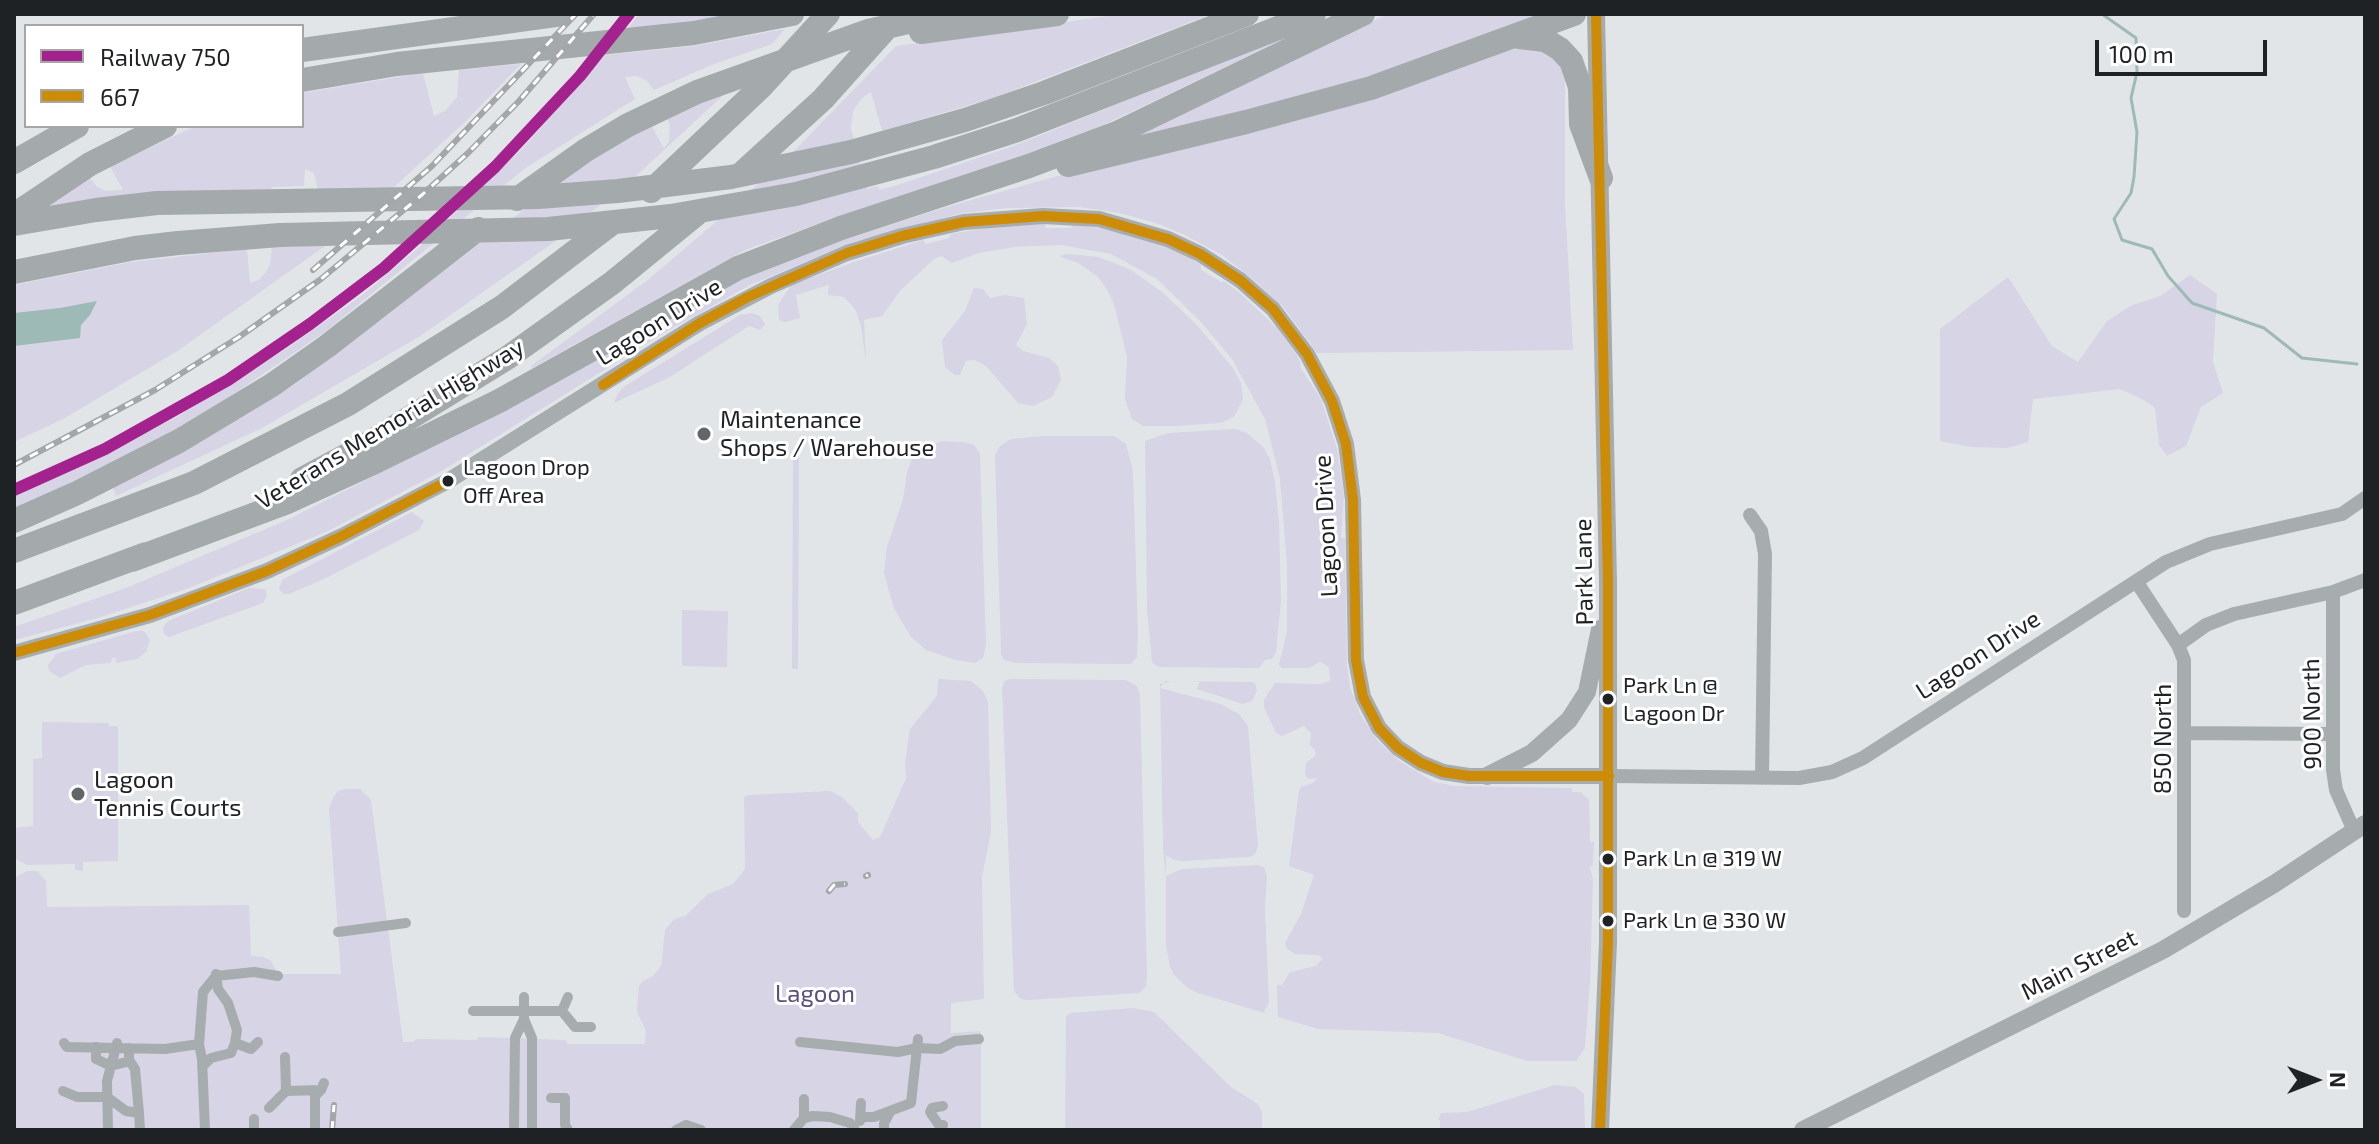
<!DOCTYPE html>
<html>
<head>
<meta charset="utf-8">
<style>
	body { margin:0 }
	#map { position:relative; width:2379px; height:1144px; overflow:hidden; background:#e2e5e8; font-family:"Exo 2",sans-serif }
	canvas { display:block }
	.frame { position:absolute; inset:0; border:16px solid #1f2224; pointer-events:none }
	.legend { position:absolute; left:24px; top:24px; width:280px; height:104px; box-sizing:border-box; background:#fff; border:2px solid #a5a7a7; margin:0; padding:10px 14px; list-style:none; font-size:24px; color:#1f2224 }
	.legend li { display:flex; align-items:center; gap:16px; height:40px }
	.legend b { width:40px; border:2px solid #a5a7a7 }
	.north { position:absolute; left:2275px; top:1040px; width:80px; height:80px; -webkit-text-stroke:6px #fff; paint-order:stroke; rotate:90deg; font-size:22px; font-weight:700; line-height:32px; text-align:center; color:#1f2224 }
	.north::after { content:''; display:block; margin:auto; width:28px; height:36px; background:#1f2224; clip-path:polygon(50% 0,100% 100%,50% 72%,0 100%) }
	.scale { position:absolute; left:2095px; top:40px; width:172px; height:36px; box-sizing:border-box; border:4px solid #1f2224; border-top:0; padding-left:10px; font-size:24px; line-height:28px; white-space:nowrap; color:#1f2224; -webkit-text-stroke:6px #fff; paint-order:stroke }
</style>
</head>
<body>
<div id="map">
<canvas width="2379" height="1144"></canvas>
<div class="frame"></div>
<ul class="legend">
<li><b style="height:10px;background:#a4228e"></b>Railway 750</li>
<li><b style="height:10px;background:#cc8c07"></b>667</li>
</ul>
<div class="north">N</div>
<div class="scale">100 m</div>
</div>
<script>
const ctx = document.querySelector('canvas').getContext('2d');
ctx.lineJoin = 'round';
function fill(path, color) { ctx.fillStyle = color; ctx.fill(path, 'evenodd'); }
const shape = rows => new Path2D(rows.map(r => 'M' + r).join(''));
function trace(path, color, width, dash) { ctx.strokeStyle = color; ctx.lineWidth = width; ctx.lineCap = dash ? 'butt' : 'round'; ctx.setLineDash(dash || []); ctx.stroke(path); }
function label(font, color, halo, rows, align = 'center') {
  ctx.font = font + ' "Exo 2",sans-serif'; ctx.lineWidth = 6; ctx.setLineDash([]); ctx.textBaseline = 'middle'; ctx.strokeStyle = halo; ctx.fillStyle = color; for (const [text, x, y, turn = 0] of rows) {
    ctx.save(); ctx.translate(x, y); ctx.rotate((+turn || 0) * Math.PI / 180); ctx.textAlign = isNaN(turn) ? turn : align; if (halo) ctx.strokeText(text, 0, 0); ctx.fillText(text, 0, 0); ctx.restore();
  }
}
fill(shape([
	[639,14,743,14,626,31],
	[1122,14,1211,14,996,97,882,131,871,92,861,99,853,111,851,128,867,189,878,186,879,190,898,185,1016,145,1311,26,1078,137,1010,162,834,218,745,250,532,368,531,366,649,279,718,220,797,148,896,46],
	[1388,14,1543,14,1429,57,1324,90,1122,145,1189,108],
	[785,29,772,44,714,64,654,90,647,81,637,76,625,77,635,99,524,169,325,332,226,399,167,434,14,511,14,497,175,418,286,349,361,296,417,249,521,150,605,55,694,46],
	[1522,46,1540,49,1559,62,1565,82,1565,202,1573,350,1317,353,1284,308,1255,281,1222,255,1185,235,1156,223,1119,213,1079,207,1007,208,963,213,853,242,750,285,662,334,440,472,328,531,189,588,98,618,14,640,14,627,126,588,287,520,520,402,740,280,825,246,943,208],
	[521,64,466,121,393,188,318,190,314,173,305,169,304,186,272,187,271,191,43,209,90,178,97,187,106,191,123,190,110,166,196,126,302,126,302,93,423,73,434,116,445,111,457,97,459,70],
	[730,89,637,175,557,240,422,335,262,428,116,496,113,487,239,419,294,385,593,157,651,125,664,148,669,142,670,125,666,116],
	[1044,224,1046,228,1071,228,1073,225,1111,229,1164,245,1185,255,1201,265,1201,270,1221,282,1224,281,1240,293,1277,328,1296,354,1301,363,1300,367,1321,399,1337,449,1344,496,1341,537,1345,539,1347,665,1350,687,1360,714,1378,741,1401,762,1434,782,1454,786,1572,788,1572,792,1581,792,1589,800,1590,842,1594,842,1593,865,1590,867,1593,880,1590,983,1585,1048,1576,1061,1527,1061,1438,1033,1318,1029,1198,993,1188,988,1175,976,1170,967,1166,945,1166,877,1163,848,1160,684,1171,681,1251,682,1255,683,1257,691,1270,691,1275,683,1320,684,1330,681,1329,667,1320,662,1309,668,1282,668,1279,665,1287,631,1287,564,1280,479,1265,419,1232,359,1201,322,1157,279,1111,254,1061,245,1015,247,979,253,952,263,941,256,934,259,900,291,882,316,864,320,866,362,861,326,855,309,844,297,828,295,829,285,796,295,800,318,785,322,779,320,778,305,791,285,851,263,923,240,926,244,949,238,950,234,1004,225],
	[1165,681,1200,681,1197,689,1243,704,1252,701,1257,691,1269,691,1264,700,1264,707,1276,733,1282,736,1304,726,1311,733,1310,745,1315,750,1316,755,1306,763,1305,774,1308,779,1317,778,1313,783,1301,787,1299,791,1289,866,1314,875,1301,914,1285,943,1287,949,1295,954,1319,955,1322,959,1316,966,1290,972,1282,985,1277,985,1278,1017,1263,1013,1269,1003,1265,909,1267,876,1264,867,1258,865,1182,869,1166,876,1166,855,1174,860,1182,861,1250,857,1255,854,1258,846,1248,726,1239,714,1221,704,1160,688],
	[325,246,179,350,65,418,14,442,14,285,131,262,247,249,250,283,259,280,266,272,270,264,272,247],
	[1068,254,1099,257,1131,270,1162,292,1195,323,1233,368,1241,383,1243,399,1234,417,1221,423,1174,426,1143,426,1132,419,1125,400,1127,357,1114,304,1105,286,1097,276,1078,263,1059,256],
	[2190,275,2217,294,2213,362,2223,393,2201,407,2186,446,2167,456,2159,445,2155,408,2144,400,2120,389,2033,399,2028,442,2007,448,1971,447,1940,441,1940,329,2008,277,2052,346,2078,362,2107,321,2132,305,2160,296],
	[974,288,983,289,990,298,1004,295,1024,298,1027,324,1016,345,1023,351,1049,358,1058,366,1061,379,1052,397,1033,406,1018,403,986,366,975,360,966,361,960,375,955,375,945,367,942,340,965,311],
	[752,313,760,316,765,324,760,330,749,326,668,378,614,403,618,393,625,386,740,315],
	[1235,429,1247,433,1264,448,1270,459,1275,482,1279,522,1281,601,1276,652,1272,659,1265,660,1259,668,1158,667,1152,662,1147,610,1145,441,1168,433],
	[1044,436,1114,436,1126,444,1133,471,1138,633,1137,657,1131,664,1015,663,1004,660,1001,654,995,455,1000,446,1011,439],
	[941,441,963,442,974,445,980,454,986,645,983,658,975,663,955,660,926,650,911,637,894,609,884,573,887,547,903,499,907,473,912,458,918,451],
	[797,453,799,458,798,669,792,669,793,459],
	[412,512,424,521,419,530,324,579,289,594,284,594,279,589,282,580],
	[249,588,265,589,267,596,263,603,169,637,164,634,163,628,168,621],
	[682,610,728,611,727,667,682,666],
	[136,631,144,631,150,640,146,652,137,659,116,663,116,658,112,658,111,663,86,665,60,678,49,671,48,665,56,654],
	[938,679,971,681,983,691,988,702,991,831,982,877,984,999,951,1003,951,1033,981,1031,981,1130,14,1130,14,878,27,871,37,871,46,881,47,907,249,905,251,956,264,957,271,961,278,974,341,974,329,809,333,798,338,791,346,789,360,789,371,800,403,1042,413,1042,417,1039,477,1040,478,1037,566,1040,567,1044,645,1044,646,1031,637,1012,639,986,643,981,653,976,661,966,665,930,674,919,685,916,708,894,733,884,745,869,744,797,748,795,830,791,842,797,858,813,858,822,873,840,880,837,906,778,905,763,910,729,937,696],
	[1010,679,1126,680,1137,686,1140,695,1147,979,1146,986,1139,993,1028,1000,1021,999,1014,991,1002,689,1004,681],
	[42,722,109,723,108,726,118,726,118,861,83,862,83,871,75,870,75,864,27,865,14,858,14,828,33,826,33,759,42,758],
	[1133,1008,1154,1012,1231,1087,1258,1104,1262,1112,1262,1130,1065,1130,1066,1016,1071,1013],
	[1555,1085,1576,1087,1584,1094,1585,1130,1440,1130,1440,1120,1438,1120,1441,1113,1467,1112]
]), '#d6d4e5');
fill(shape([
	[97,301,90,315,81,325,80,338,14,346,14,313,60,308]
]), '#9dbab6');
trace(shape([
	[2102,14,2136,38,2137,72,2131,98,2137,132,2134,177,2131,193,2114,219,2122,240,2152,249,2168,276,2192,303,2264,328,2302,358,2357,364]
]), '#9dbab6', 3);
trace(shape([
	[338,932,406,923],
	[524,997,524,1019,532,1038,532,1130],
	[473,1011,562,1011,575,1027,591,1027],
	[562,1011,568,997],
	[800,1042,898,1052,917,1048,918,1039],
	[64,1043,67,1047,165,1049,199,1044],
	[235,1043,251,1049,258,1042],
	[96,1047,96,1059,111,1066,130,1061],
	[129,1048,129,1060,135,1069,139,1113],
	[285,1057,286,1091],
	[202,1067,211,1058,231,1053,235,1043,237,1030,228,1003,218,989,216,974],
	[63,1091,77,1097,107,1097,126,1111,139,1113,140,1130],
	[551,1098,565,1098,565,1125,568,1130],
	[943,1106,932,1108,930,1112,939,1125,943,1125],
	[269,1108,286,1091,321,1090],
	[861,1117,874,1117,911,1103,917,1048,940,1049,955,1041,979,1039],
	[804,1118,804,1099],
	[254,1119,254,1130],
	[860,1121,861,1103],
	[108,1130,107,1081,117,1043],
	[205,1130,202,1059,199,1044,203,992,216,976,254,972,278,976],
	[315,1130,315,1096,321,1090,324,1083],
	[514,1130,515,1038,524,1019],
	[676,1130,686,1125,701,1130],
	[794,1130,804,1118,813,1116,830,1117,850,1123,855,1130],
	[884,1130,884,1123,890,1112]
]), '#a7adae', 10);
trace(shape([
	[1750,515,1761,531,1765,554,1762,778],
	[2136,581,2178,645,2184,660,2184,911],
	[2333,592,2333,770,2336,790,2354,831],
	[2178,645,2206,625,2234,614,2333,592,2365,580],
	[2185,733,2333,734],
	[1609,776,1799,778,1832,772,1863,758,2166,562,2210,544,2342,514,2365,498]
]), '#a7adae', 14);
trace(shape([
	[14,653,150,615,267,571,342,536,448,481,700,323,771,286,847,253,902,236,964,222,1043,216,1099,219,1168,239,1200,254,1240,280,1273,309,1307,354,1332,401,1346,444,1353,500,1356,660,1363,697,1379,728,1398,748,1421,763,1443,772,1469,776,1609,776]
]), '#a7adae', 16);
trace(shape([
	[1596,14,1608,582,1608,942,1600,1130],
	[1487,776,1532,753,1569,720,1587,692,1600,629],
	[1803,1130,2163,950,2274,884,2365,824]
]), '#a6acae', 18);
trace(shape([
	[921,32,1057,14],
	[1519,37,1545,40,1560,49,1571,61,1580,87,1581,124,1601,178],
	[302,50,563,14],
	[302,80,397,64,694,33,792,14],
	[14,162,77,126],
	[1068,165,1246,122,1371,88,1574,14],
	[741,174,823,99,899,14],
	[651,191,762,86,828,14],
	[517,199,586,150,628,125,697,92,868,31,944,14],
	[14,215,90,164,165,126],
	[14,224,96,210,157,203,538,197,618,191,731,177,851,152,965,120,1044,93,1247,14],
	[14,272,135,248,178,243,280,235,548,229,671,216,796,194,934,157,1017,130,1314,14],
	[302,479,364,446,507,358,612,283,699,212],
	[14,521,77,493,179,441,272,385,326,347,478,229],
	[14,551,194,483,348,404,502,307,611,224],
	[132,560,285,503,375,462,499,401,738,268,841,228,1029,166,1117,133,1363,14],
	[14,603,146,554]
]), '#a4aaac', 24);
const rail = shape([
	[313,270,432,166,576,14],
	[14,465,155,390,239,337,321,279,423,194,468,153,519,101,594,14],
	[866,876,868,875],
	[829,891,834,885,845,884],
	[332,1130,334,1105]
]);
trace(rail, '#a3a7a9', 6);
trace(rail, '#fff', 3, [9]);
trace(shape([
	[1596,14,1608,582,1608,942,1600,1130],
	[603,385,700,323,748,297,847,253,902,236,964,222,1043,216,1099,219,1168,239,1200,254,1240,280,1273,309,1307,354,1332,401,1346,444,1353,500,1356,660,1363,697,1379,728,1398,748,1421,763,1443,772,1469,776,1609,776],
	[14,653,150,615,267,571,342,536,448,481]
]), '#cc8c07', 10);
trace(shape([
	[14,490,105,449,228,380,310,324,384,268,495,167,580,76,629,14]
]), '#a4228e', 12);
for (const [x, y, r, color] of [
	[704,434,8,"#636669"],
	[448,481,7,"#1f2224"],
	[1608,699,7,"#1f2224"],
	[78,794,8,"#636669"],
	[1608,859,7,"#1f2224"],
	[1608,921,7,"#1f2224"]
]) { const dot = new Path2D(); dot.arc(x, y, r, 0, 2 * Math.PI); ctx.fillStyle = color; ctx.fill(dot); trace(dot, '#fff', 3); }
label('22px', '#1f2224', '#fff', [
	["Lagoon Drop",463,468],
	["Off Area",463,496],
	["Park Ln @",1623,686],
	["Lagoon Dr",1623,714],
	["Park Ln @ 319 W",1623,859],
	["Park Ln @ 330 W",1623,921]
], 'left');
label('24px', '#1f2224', '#fff', [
	["Lagoon Drive",659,322,-32],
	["Veterans Memorial Highway",390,424,-31],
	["Lagoon Drive",1326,526,-93],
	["Park Lane",1584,572,-91],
	["Lagoon Drive",1978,655,-33],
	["900 North",2312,714,-91],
	["850 North",2163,739,-90],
	["Main Street",2079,965,-27]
]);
label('24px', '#1f2224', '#fff', [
	["Maintenance",720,420],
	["Shops / Warehouse",720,448],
	["Lagoon",94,780],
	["Tennis Courts",94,808]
], 'left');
label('24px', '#5d4f7d', '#fff', [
	["Lagoon",815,994]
]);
</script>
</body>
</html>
